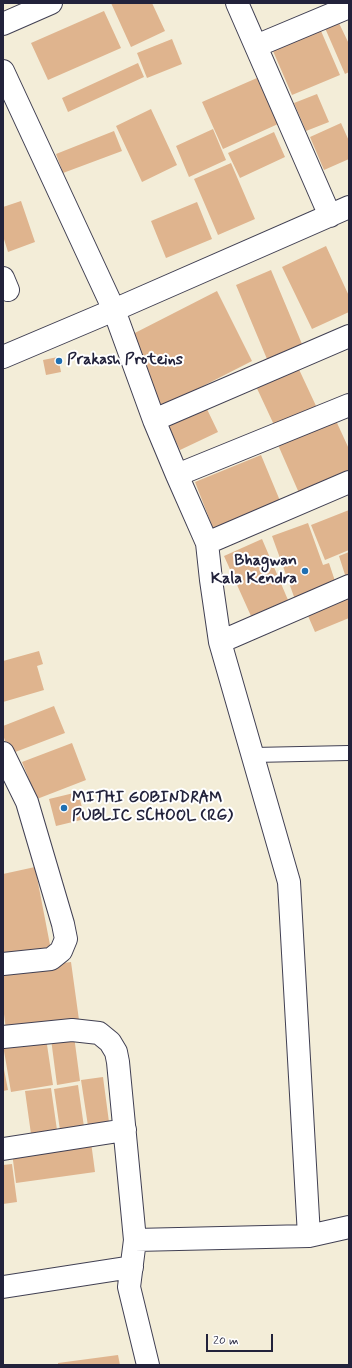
<!DOCTYPE html>
<html>
<head>
<meta charset="utf-8">
<style>
	body { margin:0 }
	#map { position:relative; width:352px; height:1368px; overflow:hidden; background:#f3edd8; font-family:Mynerve,sans-serif }
	canvas { display:block }
	.frame { position:absolute; inset:0; border:4px solid #22223b; pointer-events:none }
	.scale { position:absolute; left:206px; top:1334px; width:67px; height:18px; box-sizing:border-box; border:2px solid #22223b; border-top:0; padding-left:5px; font-size:12px; line-height:14px; white-space:nowrap; color:#22223b; -webkit-text-stroke:3px #fff; paint-order:stroke }
</style>
</head>
<body>
<div id="map">
<canvas width="352" height="1368"></canvas>
<div class="frame"></div>
<div class="scale">20 m</div>
</div>
<script>
const ctx = document.querySelector('canvas').getContext('2d');
ctx.lineJoin = 'round';
function fill(path, color) { ctx.fillStyle = color; ctx.fill(path, 'evenodd'); }
const shape = rows => new Path2D(rows.map(r => 'M' + r).join(''));
function trace(path, color, width, dash) { ctx.strokeStyle = color; ctx.lineWidth = width; ctx.lineCap = dash ? 'butt' : 'round'; ctx.setLineDash(dash || []); ctx.stroke(path); }
function label(font, color, halo, rows, align = 'center') {
  ctx.font = font + ' Mynerve,sans-serif'; ctx.lineWidth = 4; ctx.setLineDash([]); ctx.textBaseline = 'middle'; ctx.strokeStyle = halo; ctx.fillStyle = color; for (const [text, x, y, turn = 0] of rows) {
    ctx.save(); ctx.translate(x, y); ctx.rotate((+turn || 0) * Math.PI / 180); ctx.textAlign = isNaN(turn) ? turn : align; if (halo) ctx.strokeText(text, 0, 0); ctx.fillText(text, 0, 0); ctx.restore();
  }
}
fill(shape([
	[111,3,152,3,165,31,131,47],
	[104,11,121,48,48,80,31,43],
	[338,21,349,44,349,72,345,74,325,28],
	[321,31,340,75,292,95,273,51],
	[172,39,182,64,147,78,137,53],
	[138,63,144,77,68,112,62,98],
	[257,78,278,124,223,149,202,102],
	[317,94,329,122,306,131,294,103],
	[151,109,177,165,142,182,116,126],
	[341,123,349,141,349,159,324,170,310,137],
	[213,129,226,160,189,177,176,146],
	[114,131,122,151,63,173,56,154],
	[274,132,285,157,240,178,228,153],
	[231,163,255,219,218,235,194,179],
	[21,201,35,242,8,252,3,236,3,207],
	[197,202,212,239,166,258,151,221],
	[326,246,349,296,349,312,312,329,282,267],
	[271,270,302,344,267,359,236,285],
	[217,291,252,361,162,407,127,337],
	[58,357,61,372,46,375,43,360],
	[296,363,317,408,275,427,254,382],
	[204,403,218,432,180,450,166,421],
	[332,412,349,449,349,470,299,493,275,438],
	[261,455,283,508,216,536,195,482],
	[349,510,349,550,325,560,311,525],
	[308,523,323,565,329,563,338,590,297,605,272,536],
	[262,539,288,600,251,616,224,556],
	[349,552,349,580,347,581,339,556],
	[349,592,349,618,315,632,305,609],
	[39,651,43,664,37,666,44,690,3,702,3,661],
	[54,706,65,733,10,754,3,735,3,726],
	[72,743,86,780,37,799,22,762],
	[78,792,85,819,56,826,49,799],
	[35,867,51,950,3,959,3,874],
	[71,962,79,1020,6,1030,3,1006,3,971],
	[74,1036,80,1081,57,1085,51,1039],
	[46,1038,53,1085,11,1092,3,1045],
	[3,1064,8,1090,3,1091],
	[103,1077,109,1122,88,1126,81,1080],
	[78,1085,84,1127,60,1130,54,1089],
	[51,1088,57,1130,31,1134,25,1091],
	[91,1142,95,1172,16,1183,12,1153],
	[12,1164,17,1202,3,1204,3,1165],
	[118,1355,120,1365,58,1365,58,1363]
]), '#dfb48e');
const service = shape([
	[253,755,349,753]
]);
const minor = shape([
	[237,3,330,216],
	[3,24,51,3],
	[256,46,349,7],
	[3,71,114,310,154,420,177,475,207,543,211,580,220,642,289,882,309,1236],
	[3,278,8,290],
	[3,357,114,310,349,207],
	[154,420,349,336],
	[177,475,349,405],
	[207,543,349,482],
	[220,642,349,586],
	[3,753,27,802,63,924,66,939,61,951,51,959,3,964],
	[3,1037,72,1030,99,1033,110,1042,116,1052,118,1062,135,1240],
	[3,1149,125,1130],
	[3,1287,132,1267],
	[148,1365,129,1287,135,1240,309,1236,349,1227]
]);
trace(service, '#414053', 16);
trace(minor, '#414053', 24);
trace(service, '#fff', 14);
trace(minor, '#fff', 22);
for (const [x, y, r, color] of [
	[59,361,4,"#1f6fb2"],
	[305,571,4,"#1f6fb2"],
	[64,808,4,"#1f6fb2"]
]) { const dot = new Path2D(); dot.arc(x, y, r, 0, 2 * Math.PI); ctx.fillStyle = color; ctx.fill(dot); trace(dot, '#fff', 1.5); }
label('bold 16px', '#22223b', '#fff', [
	["Prakash Proteins",67,361],
	["Bhagwan",297,562,"right"],
	["Kala Kendra",297,580,"right"],
	["MITHI GOBINDRAM",72,799],
	["PUBLIC SCHOOL (RG)",72,817]
], 'left');
</script>
</body>
</html>
